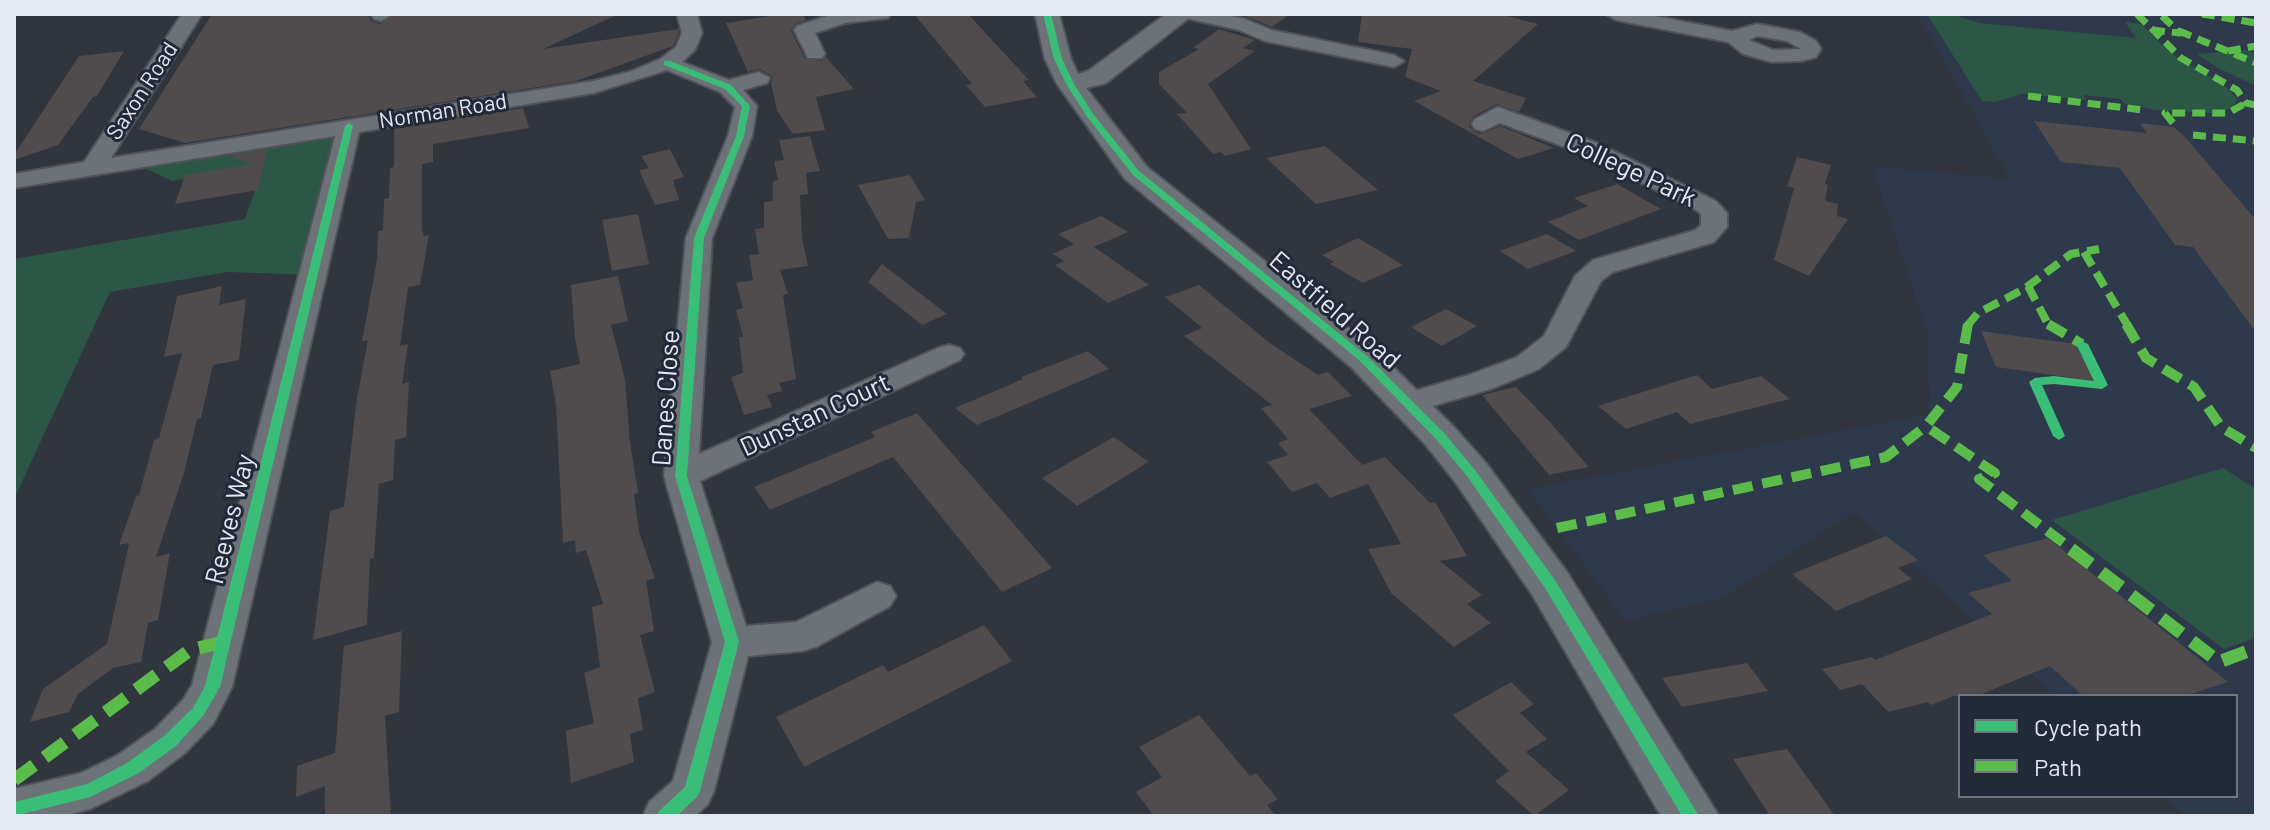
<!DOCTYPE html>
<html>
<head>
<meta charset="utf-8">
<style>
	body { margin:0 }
	#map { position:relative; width:2270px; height:830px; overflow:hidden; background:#31353d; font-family:Barlow,sans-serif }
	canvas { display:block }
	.frame { position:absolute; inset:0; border:16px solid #e3e8f2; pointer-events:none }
	.legend { position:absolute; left:1958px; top:694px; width:280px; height:104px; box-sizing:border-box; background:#222a38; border:2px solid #6f7682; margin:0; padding:10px 14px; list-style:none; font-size:24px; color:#e3e8f2 }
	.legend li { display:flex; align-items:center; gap:16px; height:40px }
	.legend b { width:40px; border:2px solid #6f7682 }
</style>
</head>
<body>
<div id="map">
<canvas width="2270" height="830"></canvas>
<div class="frame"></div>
<ul class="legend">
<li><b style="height:10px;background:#3abd76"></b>Cycle path</li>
<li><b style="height:10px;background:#5cbc4b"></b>Path</li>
</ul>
</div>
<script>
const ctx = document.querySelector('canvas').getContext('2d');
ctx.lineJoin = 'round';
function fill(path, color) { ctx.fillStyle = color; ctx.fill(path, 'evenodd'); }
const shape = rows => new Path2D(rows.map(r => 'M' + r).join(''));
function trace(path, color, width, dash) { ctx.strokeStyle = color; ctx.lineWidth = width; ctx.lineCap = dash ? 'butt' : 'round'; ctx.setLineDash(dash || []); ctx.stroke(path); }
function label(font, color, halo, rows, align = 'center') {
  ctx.font = font + ' Barlow,sans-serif'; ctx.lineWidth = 6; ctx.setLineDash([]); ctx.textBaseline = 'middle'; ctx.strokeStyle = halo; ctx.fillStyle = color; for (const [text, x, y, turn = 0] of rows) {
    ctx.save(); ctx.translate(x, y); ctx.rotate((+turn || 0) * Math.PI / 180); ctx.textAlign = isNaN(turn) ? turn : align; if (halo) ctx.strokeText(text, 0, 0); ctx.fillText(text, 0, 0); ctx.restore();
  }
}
fill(shape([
	[1917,14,2256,14,2256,816,2186,816,2164,796,2236,796,2236,696,2055,696,1855,512,1722,598,1625,621,1528,489,1930,414,1927,333,1872,166,2010,179]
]), '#2f394c');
fill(shape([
	[1927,14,1951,14,1979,23,2136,38,2125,22,2141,24,2169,52,2224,85,2237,98,2233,108,2214,113,2156,110,2125,104,2120,99,2084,95,2086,100,2022,94,1995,102,1982,101],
	[2246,50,2256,54,2256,86,2218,68,2197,54],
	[343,128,309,275,227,272,110,292,14,499,14,259,245,219,263,167,172,181,134,163],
	[2223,468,2256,489,2256,638,2224,649,2052,520]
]), '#2c5646');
fill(shape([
	[212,14,368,14,371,21,380,24,394,14,619,14,543,49,678,29,679,33,673,46,576,81,185,143,139,129],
	[784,14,803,14,806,20,795,24,791,31,805,59,822,61,826,57,854,89,816,97,825,130,793,134,777,111,771,83,773,77,760,69,748,72,726,23],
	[914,14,968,14,1029,80,1023,81,1037,97,985,107,966,85,972,84],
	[1240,14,1290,14,1272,27],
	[1362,14,1499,14,1538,24,1473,81,1526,98,1519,112,1497,104,1474,116,1469,126,1474,132,1482,134,1500,126,1554,148,1518,159,1414,101,1441,91,1405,77,1412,49,1358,42],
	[1219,29,1255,40,1243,48,1255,51,1208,84,1251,149,1225,156,1221,152,1213,154,1177,114,1187,113,1159,84,1159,72,1199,49,1193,48],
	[124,51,97,96,93,97,58,145,14,160,14,155,79,56],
	[523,108,529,128,433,144,433,162,422,164,422,229,424,236,429,235,420,285,408,287,400,346,408,344,402,384,409,382,406,437,395,440,393,480,379,484,374,558,370,559,367,625,313,640,330,511,344,507,357,398,368,340,362,341,377,260,378,231,383,230,384,199,389,198,390,168,394,167,394,129],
	[2034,121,2147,133,2140,123,2174,127,2185,137,2256,220,2256,332,2193,247,2175,245,2120,168,2061,162],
	[810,136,820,171,806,173,808,194,800,195,802,238,808,266,780,270,788,294,783,295,796,379,779,383,782,391,767,395,772,407,744,415,731,377,743,373,739,337,743,337,736,310,743,308,736,283,753,280,749,255,759,254,755,229,764,228,764,202,773,201,773,181,778,180,774,161,784,160,779,140],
	[1325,146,1378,190,1316,204,1266,158],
	[670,149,684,177,673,180,679,200,655,205,639,170,649,168,641,156],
	[267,150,258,190,175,204,185,175,253,164,228,156],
	[1797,157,1831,165,1825,184,1828,185,1825,201,1838,204,1837,216,1848,219,1809,276,1774,260,1794,188,1787,186],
	[910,175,925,200,916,202,909,238,888,239,858,185],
	[1617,184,1661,209,1579,240,1548,222,1588,206,1574,198],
	[638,214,649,264,612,271,602,220],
	[1101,216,1128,232,1094,247,1149,285,1108,303,1055,265,1064,261,1053,254,1074,244,1058,234],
	[1547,234,1576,251,1528,269,1500,251],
	[1358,238,1403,265,1363,283,1330,264,1334,262,1322,255],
	[882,264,947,314,922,325,868,282],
	[618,276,628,321,611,325,625,379,630,442,638,493,634,494,639,532,655,578,646,581,654,631,640,635,655,692,638,698,643,730,630,734,634,762,571,783,566,731,594,723,584,673,600,667,592,607,603,604,586,550,576,553,575,540,563,543,556,405,550,371,580,364,575,339,571,285],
	[1199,285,1271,344,1318,375,1328,372,1352,396,1309,409,1362,465,1385,457,1430,503,1435,502,1467,556,1440,561,1482,595,1467,604,1491,623,1454,647,1391,593,1368,549,1401,544,1368,484,1330,498,1317,483,1292,492,1267,462,1288,455,1278,443,1288,439,1261,408,1272,405,1184,336,1202,328,1165,297],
	[222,286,219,305,246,299,239,360,213,365,201,418,197,419,184,473,156,557,170,553,158,620,148,623,141,662,113,668,78,694,69,712,30,722,43,689,107,644,129,543,119,545,136,496,139,495,154,440,159,438,182,353,164,357,177,296],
	[1446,309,1477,326,1442,346,1411,327],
	[1981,331,2075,344,2095,381,1996,367],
	[1088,351,1109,369,977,425,955,408,1023,379,1021,377],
	[1697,375,1712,389,1761,376,1790,399,1690,424,1677,412,1626,429,1598,406],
	[1516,387,1549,421,1589,467,1549,475,1482,395],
	[917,413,1052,568,1002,592,893,457,770,510,754,487,875,437,871,432],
	[1114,437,1149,462,1077,506,1042,478],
	[1886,536,1918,560,1898,568,1912,579,1836,611,1792,574],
	[2048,538,2228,682,2184,696,2083,696,2050,666,1977,696,1954,696,1931,705,1928,702,1888,712,1862,684,1840,690,1822,669,1872,657,1875,660,1992,614,1968,593,2012,581,1983,555],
	[984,625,1012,661,804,767,776,717,883,665,888,672],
	[402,631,399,712,385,716,391,816,325,816,325,786,296,797,297,766,335,753,344,646],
	[1747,663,1768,691,1682,707,1662,678],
	[1511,682,1534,704,1520,713,1547,739,1526,752,1569,790,1534,816,1495,781,1509,771,1453,715],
	[1199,715,1250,776,1256,773,1278,799,1267,805,1276,816,1154,816,1136,792,1162,777,1139,747],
	[1787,749,1835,816,1770,816,1733,759]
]), '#504b4c');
const minor = shape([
	[182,14,202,14,111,158,593,81,632,71,660,59,676,47,682,33,677,14,697,14,702,33,695,50,682,62,729,80,759,72,770,78,767,83,743,90,757,106,752,136,712,238,699,454,938,348,949,345,960,348,964,354,960,360,700,481,746,626,796,622,877,582,890,586,896,596,890,606,816,647,802,651,748,656,714,791,708,804,695,816,643,816,649,802,673,781,712,642,664,476,686,238,728,136,735,107,720,92,667,70,594,93,359,132,232,687,213,724,185,753,148,781,90,809,63,816,14,816,14,789,81,773,118,755,155,729,183,700,192,685,335,136,14,188,14,174,84,162,182,14],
	[371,14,391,14,391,15,381,21,374,19,371,14],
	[833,14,891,14,888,18,845,23,815,33,825,54,822,58,808,58,794,30,797,26,833,14],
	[1183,14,1221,14,1245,19,1271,30,1394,55,1404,61,1394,67,1265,41,1239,30,1186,18,1183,14],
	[1606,14,1645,14,1732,31,1757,24,1800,32,1816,41,1821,49,1816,57,1802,61,1772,62,1743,54,1728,42,1616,20,1606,14],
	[1757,36,1787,41,1801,49,1773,50,1749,40,1757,36],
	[1498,107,1597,143,1716,201,1727,213,1727,227,1714,242,1613,272,1601,281,1566,347,1539,369,1491,389,1419,410,1408,413,1397,410,1392,403,1397,396,1469,375,1517,357,1544,336,1575,276,1593,260,1696,230,1701,225,1701,215,1698,211,1581,153,1500,123,1483,131,1475,129,1472,124,1475,119,1498,107]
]);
const tertiary = shape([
	[1035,14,1059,14,1071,59,1078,74,1088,71,1166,14,1194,14,1106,83,1086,88,1147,167,1377,351,1454,427,1486,463,1567,572,1719,816,1661,816,1533,596,1456,483,1426,445,1351,367,1125,179,1057,84,1045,59,1035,14]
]);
trace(minor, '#4f5259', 4);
trace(tertiary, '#4f5259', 4);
fill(minor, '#6d7178');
fill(tertiary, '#6d7178');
trace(shape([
	[2137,14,2181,58,2237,90,2246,103,2256,105],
	[2202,14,2256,23],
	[2152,30,2180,33,2160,14],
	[2179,31,2256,63],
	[2228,51,2256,46],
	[2028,96,2143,110],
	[2173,123,2165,113,2228,113,2246,103],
	[2193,135,2256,141]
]), '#5cbc4b', 7, [13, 7]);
trace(shape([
	[2084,252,2128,326],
	[2028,286,2049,326],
	[1967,326,1978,313,2024,289,2071,254,2099,249]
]), '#5cbc4b', 8, [16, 8]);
trace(shape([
	[1968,324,1957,387,1926,426,1995,473,1979,479,2074,551],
	[2048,324,2082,344],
	[2126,324,2146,358,2194,387,2221,427,2256,448],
	[1557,528,1886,457,1926,426]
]), '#5cbc4b', 10, [20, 10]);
trace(shape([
	[2071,549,2219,662,2256,648],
	[14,780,190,650,223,642]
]), '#5cbc4b', 13, [25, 13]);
fill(shape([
	[1043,14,1051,14,1062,59,1074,84,1094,115,1139,171,1368,357,1444,433,1475,470,1555,580,1699,816,1682,816,1545,588,1467,476,1436,439,1360,361,1133,175,1088,118,1066,84,1054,59,1043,14],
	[664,61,670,61,731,85,750,106,744,136,704,238,687,476,739,642,700,791,698,796,677,816,657,816,659,811,685,787,725,642,675,476,694,238,736,136,742,106,725,89,664,65,664,61],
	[349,123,353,126,220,687,203,716,176,746,139,773,90,797,14,816,14,802,87,784,127,763,164,736,193,708,205,686,345,126,349,123],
	[2082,341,2088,344,2108,385,2102,389,2054,384,2042,385,2065,436,2059,440,2053,436,2029,382,2035,378,2054,376,2094,381,2076,344,2082,341]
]), '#3abd76');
label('22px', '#e3e8f2', '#222a38', [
	["Saxon Road",142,91,-57],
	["Norman Road",443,111,-9]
]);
label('26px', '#e3e8f2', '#222a38', [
	["College Park",1631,170,25],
	["Eastfield Road",1335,310,41],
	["Danes Close",666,398,-86],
	["Dunstan Court",815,415,-25],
	["Reeves Way",230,519,-76]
]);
</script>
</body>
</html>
